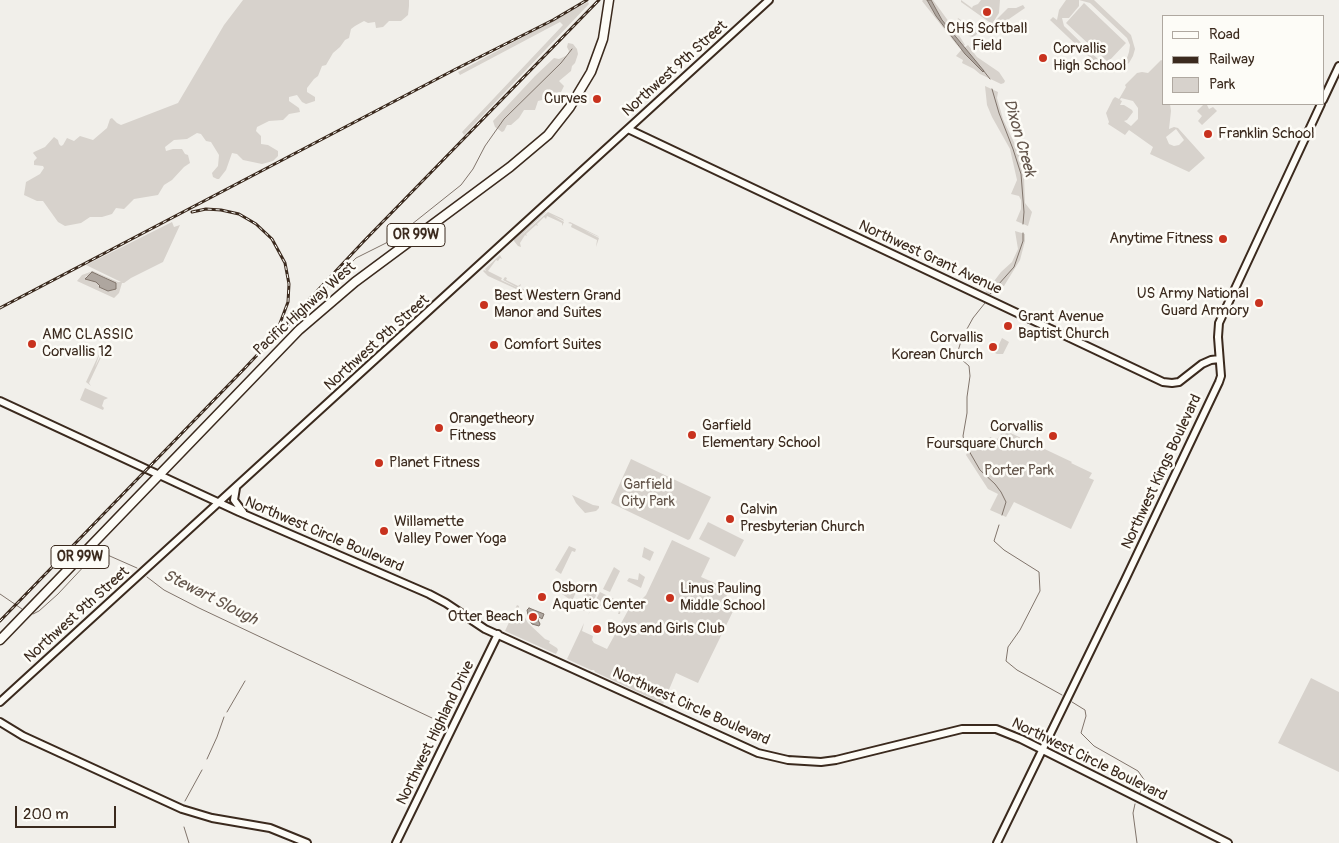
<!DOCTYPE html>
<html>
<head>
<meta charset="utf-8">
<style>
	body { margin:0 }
	#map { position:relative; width:1339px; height:843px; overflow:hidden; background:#f1efea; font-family:Pangolin,sans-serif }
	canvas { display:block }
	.legend { position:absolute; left:1162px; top:15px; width:162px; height:90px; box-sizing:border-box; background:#fdfcf7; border:1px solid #afa8a0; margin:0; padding:6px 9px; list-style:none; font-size:15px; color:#3b2a1e }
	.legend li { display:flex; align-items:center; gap:10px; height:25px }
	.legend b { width:25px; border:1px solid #afa8a0 }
	.scale { position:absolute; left:15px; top:806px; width:101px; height:22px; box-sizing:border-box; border:2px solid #3b2a1e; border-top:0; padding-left:6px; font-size:15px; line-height:18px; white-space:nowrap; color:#3b2a1e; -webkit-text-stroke:4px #fdfcf7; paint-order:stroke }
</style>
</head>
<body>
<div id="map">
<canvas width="1339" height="843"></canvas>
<ul class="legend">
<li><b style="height:6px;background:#fdfcf7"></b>Road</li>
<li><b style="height:6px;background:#3b2a1e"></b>Railway</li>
<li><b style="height:14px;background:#d7d2cc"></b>Park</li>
</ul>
<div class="scale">200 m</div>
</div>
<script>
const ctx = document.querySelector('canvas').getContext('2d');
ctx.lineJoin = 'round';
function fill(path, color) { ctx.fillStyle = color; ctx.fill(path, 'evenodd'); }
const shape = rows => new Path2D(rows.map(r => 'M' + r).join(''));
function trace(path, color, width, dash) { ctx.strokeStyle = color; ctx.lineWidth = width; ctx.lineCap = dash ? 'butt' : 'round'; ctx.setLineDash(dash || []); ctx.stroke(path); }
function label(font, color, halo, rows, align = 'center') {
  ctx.font = font + ' Pangolin,sans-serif'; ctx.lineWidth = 5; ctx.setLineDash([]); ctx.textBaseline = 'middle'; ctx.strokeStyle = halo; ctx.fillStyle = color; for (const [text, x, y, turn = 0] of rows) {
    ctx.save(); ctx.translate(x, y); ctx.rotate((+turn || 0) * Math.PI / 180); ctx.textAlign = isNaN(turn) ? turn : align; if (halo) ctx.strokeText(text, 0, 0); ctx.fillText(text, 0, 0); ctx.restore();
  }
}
fill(shape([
	[243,0,409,0,409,6,408,15,401,21,389,21,383,27,376,28,375,22,368,23,364,21,355,26,351,29,349,38,345,40,340,47,333,53,326,65,322,66,318,76,314,79,307,88,307,92,315,97,315,101,306,104,302,102,297,95,289,97,289,101,299,108,300,112,289,114,283,120,269,121,257,127,256,131,261,136,261,144,268,145,278,151,278,156,273,161,262,164,243,160,237,154,232,153,226,170,219,179,217,179,213,177,212,173,218,166,219,155,211,142,206,141,201,134,197,133,187,139,174,140,165,147,166,151,173,149,182,149,185,154,188,155,190,163,184,167,172,180,164,185,158,195,134,199,124,209,116,208,112,214,102,217,90,217,81,223,65,226,58,222,43,201,37,201,24,195,26,182,40,174,44,168,43,166,34,165,34,161,37,158,33,153,34,152,45,147,54,137,58,140,59,144,61,146,63,145,67,138,74,141,80,136,93,140,107,128,110,119,112,118,117,123,121,125,178,103,224,25],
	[923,0,927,0,960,49,922,1],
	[931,0,933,0,960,37,965,45,963,46,942,20],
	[961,0,972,8,973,6,978,4,981,0,1000,0,999,13,992,24,1008,8,1016,8,1023,5,1025,8,993,30,990,27,992,24,961,2],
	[1066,0,1094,0,1131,35,1135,49,1133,56,1129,63,1118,70,1109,71,1101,68,1050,20,1053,17,1057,20,1059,10],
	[1079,0,1090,3,1127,38,1130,45,1129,52,1127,58,1121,63,1110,66,1103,64,1064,26,1062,18,1069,18,1079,6],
	[588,2,589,4,464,135,462,132,563,25,560,22,460,75,458,72],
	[1084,3,1126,43,1108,62,1066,23],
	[958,18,976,30,978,32,976,35,973,37,969,36,957,21],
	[568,43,573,44,577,49,578,54,575,63,572,66,571,71,559,81,564,86,561,92,552,93,546,99,538,101,535,110,524,110,519,118,511,125,507,125,504,131,502,132,495,127,493,121,535,76,554,58,559,59,568,55,569,51,567,47],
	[968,45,977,57,999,72,1005,81,1004,83,1001,84,980,74,974,69,962,63,963,60,956,56,962,49,984,71,964,48],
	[1161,60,1163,61,1163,104,1170,104,1171,111,1169,129,1174,127,1178,128,1205,158,1189,172,1150,154,1153,147,1129,130,1125,135,1108,124,1109,122,1106,113,1113,99,1115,97,1119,99,1126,87,1125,85,1137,73,1142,72,1148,73],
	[1121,98,1133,101,1138,108,1138,119,1131,126,1124,121,1127,120,1133,112,1132,110,1124,105,1120,105,1122,101,1120,100],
	[1176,129,1184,140,1179,145,1174,146,1169,144,1166,137],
	[985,86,998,92,997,98,1003,119,1019,153,1024,177,1025,203,1032,212,1028,226,1016,221,1021,209,1021,200,1019,196,1011,194,1017,180,1010,149,992,117,987,105],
	[1204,104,1207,105,1209,109,1213,107,1217,111,1202,125,1198,121,1202,116,1197,111],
	[545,212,546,212,516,240,548,212,563,219,564,221,552,215,564,222,562,226,562,223,558,221,547,216,546,219,544,217,537,224,538,226,536,225,526,234,527,236,525,235,520,243,521,247,518,246,514,241,514,239],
	[172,222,174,227,180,225,163,262,131,278,124,283,122,283,119,293,114,298,77,281,82,275,93,271,118,282,121,282,86,265],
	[98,274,108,279,116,285,100,288,96,281,85,277,89,275],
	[570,222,598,236,599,237,584,230,599,238,596,247,597,240,571,227,572,224,568,223],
	[1015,231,1025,234,1025,241,1020,260,1004,286,1000,285,990,296,985,293,1001,272,1012,262,1018,249],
	[500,255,502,259,500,258,498,261,496,260,488,271,502,278,501,280,520,289,503,280,505,277,507,278,506,280,518,286,521,284,520,287,523,289,527,290,528,288,530,289,528,293,525,293,488,276,483,271,484,270,486,271,485,269],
	[1002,338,1009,342,1003,354,997,354,995,353],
	[101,350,95,367,103,351,107,352,103,353,89,383,91,386,86,382],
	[85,388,108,398,104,400,102,406,104,408,103,410,80,400],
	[998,427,1072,462,1071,463,1092,473,1089,478,1094,480,1071,529,1014,502,1006,517,990,510,998,494,988,489,966,455,971,445,983,451,990,437,997,439,1001,435],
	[631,459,711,497,690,539,688,540,611,503],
	[572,495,593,505,599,506,599,508,596,511,585,513,576,503],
	[708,522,744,540,735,557,699,539],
	[672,540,710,558,701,577,724,587,727,597,737,603,698,683,676,673,663,704,595,672,594,670,591,670,567,659,584,623,582,631,593,636,592,640,594,643,607,649,631,605,640,601,646,595],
	[569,546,576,549,575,552,572,551,561,574,555,570],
	[644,547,654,552,650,561,642,557],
	[614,567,620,571,610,592,603,589],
	[639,573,645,577,641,588,627,581,629,578,638,580],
	[569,584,578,588,572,601,562,594,564,591,569,591,568,588],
	[586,592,593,592,597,593,591,607,582,603,581,607,585,610,584,611,577,606,579,607],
	[600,592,622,603,620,614,618,614,619,611,616,608,609,611,596,607,594,611,591,610,588,615],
	[517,605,519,606,518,613,524,616,528,623,545,639,550,641,549,643,557,648,558,650,556,654,505,631],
	[1311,678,1339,692,1339,772,1278,743]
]), '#d7d2cc');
const water = shape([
	[927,0,931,0,942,20,984,71,983,72,965,54,936,16,927,0],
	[92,272,116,283,116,289,108,291,99,287,100,286,96,282,85,279,92,272],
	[529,608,544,614,542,619,539,617,538,620,540,624,539,626,532,624,529,620,527,610,529,608]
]);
fill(water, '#aea69f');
trace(water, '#80746b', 1);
trace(shape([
	[983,70,990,79],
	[992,89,999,113,1013,149,1021,174,1024,212,1023,224],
	[990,294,1014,267,1023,241,1023,233],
	[985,303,973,318,962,338,958,351,961,359,969,366,970,376,967,397,967,413,963,436,965,444,980,470,995,484,1001,492,1006,502,1002,515],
	[282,333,356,258,392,240,461,185,473,169,485,146,504,119,561,63,572,49],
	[999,525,994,541,1004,550,1039,572,1040,591,1020,630,1008,647,1006,661,1017,670,1062,695],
	[147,577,164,590,199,608,432,718],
	[0,594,22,609],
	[33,614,39,611,58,594,88,562,103,553,137,568],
	[1072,702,1085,710,1086,716,1081,733,1094,746,1138,771,1145,781,1140,793],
	[227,712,245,681],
	[207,759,217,737,224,717],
	[185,801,202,770],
	[1135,804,1133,813,1137,843],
	[184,827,189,843]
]), '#80746b', 1);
const major = shape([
	[1323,100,1339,66],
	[628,129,1163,382,1172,383,1179,382,1202,364,1211,360,1219,359],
	[0,401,239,512,429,594,446,603,485,629,758,753,788,760,821,762,836,760,962,729,996,729,1021,739,1228,843],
	[236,488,234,500,243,512],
	[0,702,769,0],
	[0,722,23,736,182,809,212,818,270,828,307,843],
	[396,843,498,634],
	[997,843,1125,580,1219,382,1221,376,1218,337,1219,323,1321,104]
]);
const highway = shape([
	[0,640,299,330,355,282,510,167,548,135,570,107,591,72,603,39,609,0]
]);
trace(major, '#3b2a1e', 10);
trace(highway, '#3b2a1e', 11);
trace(major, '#fdfcf7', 6);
trace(highway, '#fdfcf7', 8);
const rail = shape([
	[192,212,206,209,221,210,239,214,256,224,272,239,285,263,289,284,288,302,279,326],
	[0,308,454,70,553,20,587,0],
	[0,621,244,369,364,241,599,0]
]);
trace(rail, '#3b2a1e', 3);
trace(rail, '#fdfcf7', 1, [4]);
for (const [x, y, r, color] of [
	[987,12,5,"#c8321e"],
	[1043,58,5,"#c8321e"],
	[597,99,5,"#c8321e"],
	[1208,134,5,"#c8321e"],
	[1223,239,5,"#c8321e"],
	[1259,303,5,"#c8321e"],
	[484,305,5,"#c8321e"],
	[1008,326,5,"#c8321e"],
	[32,344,5,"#c8321e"],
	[494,345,5,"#c8321e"],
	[993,347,5,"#c8321e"],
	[439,428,5,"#c8321e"],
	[692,435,5,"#c8321e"],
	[1053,436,5,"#c8321e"],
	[379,463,5,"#c8321e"],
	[730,519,5,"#c8321e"],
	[384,531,5,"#c8321e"],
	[542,597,5,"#c8321e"],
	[670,598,5,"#c8321e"],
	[533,617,5,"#c8321e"],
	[597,629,5,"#c8321e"]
]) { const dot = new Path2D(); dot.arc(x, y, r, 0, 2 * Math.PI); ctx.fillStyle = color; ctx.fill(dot); trace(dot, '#fdfcf7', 2); }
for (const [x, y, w] of [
	[416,235,58],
	[80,557,58]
]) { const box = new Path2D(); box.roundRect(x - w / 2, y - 11.5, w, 23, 4); ctx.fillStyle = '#fdfcf7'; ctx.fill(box); trace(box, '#3b2a1e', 1); }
label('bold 14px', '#3b2a1e', null, [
	["OR 99W",416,235],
	["OR 99W",80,557]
]);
label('15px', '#3b2a1e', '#fdfcf7', [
	["CHS Softball",987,29,"center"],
	["Field",987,46,"center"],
	["Corvallis",1053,49],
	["High School",1053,66],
	["Curves",587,99,"right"],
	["Franklin School",1218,134],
	["Anytime Fitness",1213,239,"right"],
	["US Army National",1249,294,"right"],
	["Guard Armory",1249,311,"right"],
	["Best Western Grand",494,296],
	["Manor and Suites",494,313],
	["Grant Avenue",1018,317],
	["Baptist Church",1018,334],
	["AMC CLASSIC",42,335],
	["Corvallis 12",42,352],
	["Corvallis",983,338,"right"],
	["Korean Church",983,355,"right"],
	["Comfort Suites",504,345],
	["Orangetheory",449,419],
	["Fitness",449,436],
	["Garfield",702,426],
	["Elementary School",702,443],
	["Corvallis",1043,427,"right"],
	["Foursquare Church",1043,444,"right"],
	["Planet Fitness",389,463],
	["Calvin",740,510],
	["Presbyterian Church",740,527],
	["Willamette",394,522],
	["Valley Power Yoga",394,539],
	["Osborn",552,588],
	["Aquatic Center",552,605],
	["Linus Pauling",680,589],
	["Middle School",680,606],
	["Otter Beach",523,617,"right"],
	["Boys and Girls Club",607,629]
], 'left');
label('15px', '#3b2a1e', '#fdfcf7', [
	["Northwest 9th Street",675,69,-42],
	["Northwest Grant Avenue",930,258,25],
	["Pacific Highway West",305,309,-42],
	["Northwest 9th Street",377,343,-42],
	["Northwest Kings Boulevard",1162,472,-65],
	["Northwest Circle Boulevard",324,535,23],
	["Northwest 9th Street",77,615,-42],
	["Northwest Circle Boulevard",691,707,24],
	["Northwest Highland Drive",436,733,-64],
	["Northwest Circle Boulevard",1089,760,26]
]);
label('15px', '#62544a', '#fdfcf7', [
	["Porter Park",1019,471],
	["Garfield",648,485],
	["City Park",648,502]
]);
label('italic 16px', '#63554b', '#fdfcf7', [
	["Dixon Creek",1019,138,74],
	["Stewart Slough",210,598,27]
]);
</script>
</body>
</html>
